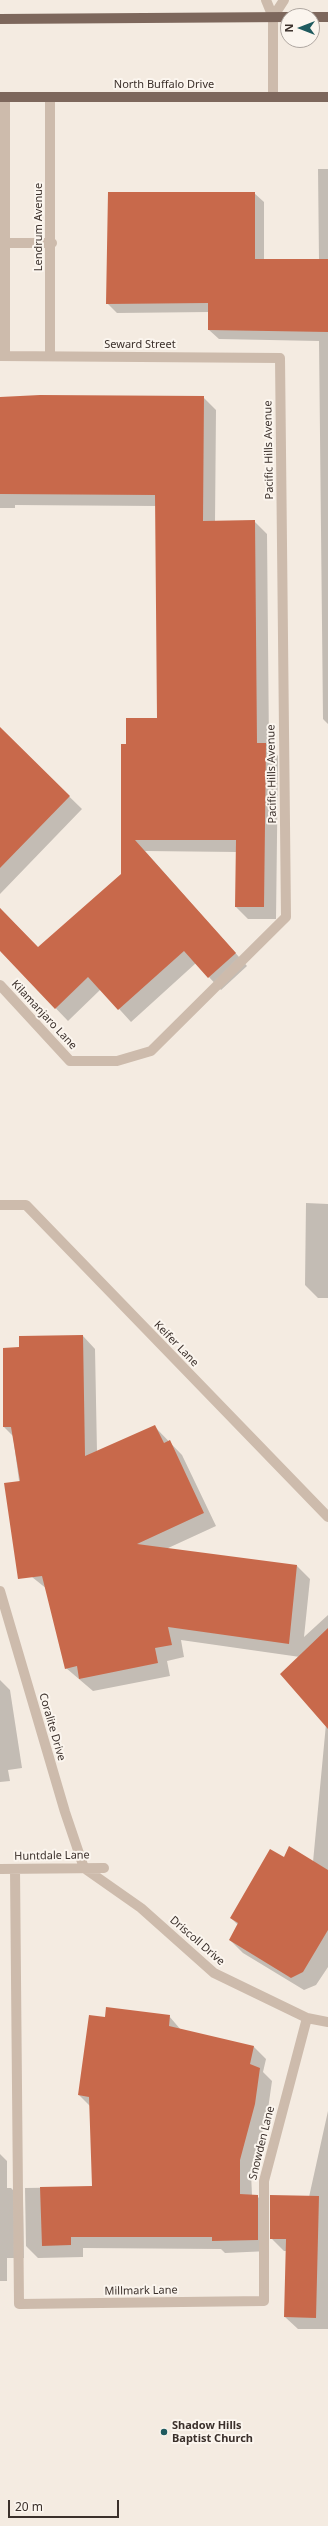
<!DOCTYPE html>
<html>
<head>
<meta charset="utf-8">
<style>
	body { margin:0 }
	#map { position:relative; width:328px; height:2526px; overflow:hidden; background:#f4ebe1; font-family:"Noto Sans",sans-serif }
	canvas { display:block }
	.north { position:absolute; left:280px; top:8px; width:40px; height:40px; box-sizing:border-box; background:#fbf5ee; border:1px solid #aea6a0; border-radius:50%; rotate:270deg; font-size:11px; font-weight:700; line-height:16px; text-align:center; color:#3b302b }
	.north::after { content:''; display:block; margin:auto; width:14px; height:18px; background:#1f5a5e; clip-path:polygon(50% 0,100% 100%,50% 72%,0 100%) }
	.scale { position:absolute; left:8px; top:2500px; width:111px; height:18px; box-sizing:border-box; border:2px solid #3b302b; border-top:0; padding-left:5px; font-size:12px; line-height:14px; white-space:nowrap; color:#3b302b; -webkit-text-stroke:3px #fbf5ee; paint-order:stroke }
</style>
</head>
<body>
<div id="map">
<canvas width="328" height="2526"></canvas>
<div class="north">N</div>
<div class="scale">20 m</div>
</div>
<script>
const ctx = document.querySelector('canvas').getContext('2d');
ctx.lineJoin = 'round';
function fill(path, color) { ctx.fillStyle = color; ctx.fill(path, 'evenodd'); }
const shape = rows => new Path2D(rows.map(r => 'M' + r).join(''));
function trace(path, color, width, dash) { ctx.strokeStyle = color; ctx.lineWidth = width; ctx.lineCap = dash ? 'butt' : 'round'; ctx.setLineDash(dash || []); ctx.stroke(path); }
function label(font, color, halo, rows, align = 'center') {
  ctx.font = font + ' "Noto Sans",sans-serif'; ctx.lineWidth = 4; ctx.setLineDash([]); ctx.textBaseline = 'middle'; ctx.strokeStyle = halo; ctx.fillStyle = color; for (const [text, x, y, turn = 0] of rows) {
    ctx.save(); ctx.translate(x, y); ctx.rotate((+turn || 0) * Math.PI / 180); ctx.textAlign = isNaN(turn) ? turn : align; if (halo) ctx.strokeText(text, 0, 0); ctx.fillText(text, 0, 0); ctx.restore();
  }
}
fill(shape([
	[318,169,328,169,328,724,323,719,319,341,219,339,209,330,209,312,117,313,107,303,254,193,264,202,264,260,319,260],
	[203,397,216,410,215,522,254,521,267,534,269,747,278,756,276,919,248,919,236,907,237,852,145,851,247,966,221,990,196,963,131,1022,101,989,68,1021,0,950,0,908,38,948,122,874,127,745,158,719,156,506,15,505,15,508,0,508,0,398],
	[6,735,82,809,0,894,0,741],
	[306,1203,328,1204,328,1298,318,1298,305,1285],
	[83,1336,95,1349,97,1452,155,1427,182,1455,216,1526,166,1549,297,1566,310,1579,304,1637,328,1615,328,1967,316,1985,304,1990,243,1953,230,1940,238,1925,231,1918,284,1858,313,1862,326,1724,300,1657,181,1640,184,1657,167,1661,170,1676,93,1691,66,1668,47,1589,32,1577,13,1436,4,1427,4,1349,20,1348],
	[0,1680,10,1690,22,1768,8,1770,10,1781,0,1782],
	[169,2016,181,2030,254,2047,266,2059,263,2072,272,2081,267,2116,251,2172,252,2196,257,2196,269,2208,269,2251,225,2253,221,2249,83,2248,83,2257,38,2258,26,2246,25,2188,94,2187,91,2107,79,2095,105,2019],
	[328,2111,328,2329,298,2329,285,2317,287,2251,284,2251,272,2239,309,2197],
	[0,2154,7,2161,7,2188,11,2188,23,2200,24,2258,7,2258,7,2281,0,2281]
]), '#0003');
fill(shape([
	[108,192,255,192,255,259,328,259,328,332,208,330,208,303,106,304],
	[40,395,204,396,203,521,255,520,257,743,266,743,264,907,235,907,236,840,135,840,236,953,208,978,184,951,118,1010,88,977,55,1009,0,951,0,908,38,947,121,874,121,744,126,744,126,718,157,718,155,495,0,494,0,397],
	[0,727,70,796,0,868],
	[83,1335,85,1456,155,1425,164,1443,170,1440,204,1513,137,1544,297,1565,289,1644,168,1627,172,1645,155,1648,158,1663,79,1679,77,1666,65,1669,42,1576,18,1579,4,1483,20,1481,11,1427,3,1427,3,1348,19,1347,19,1336],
	[328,1628,328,1729,280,1674],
	[289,1846,328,1870,328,1930,303,1972,291,1978,229,1940,238,1923,230,1918,270,1849,284,1857],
	[106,2007,170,2015,169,2026,254,2046,250,2064,260,2068,255,2104,240,2160,240,2194,258,2195,258,2240,212,2241,212,2237,71,2237,71,2245,42,2246,40,2187,92,2186,89,2097,78,2095,89,2015,105,2017],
	[270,2195,319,2196,316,2318,284,2317,286,2239,270,2239]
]), '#c8694b');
trace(shape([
	[266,0,273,17,273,97],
	[273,17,284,0],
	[50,97,50,356],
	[5,243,52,243],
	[0,356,280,358,286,917,151,1051,117,1061,70,1061,0,985],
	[5,356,5,97],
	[0,1205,26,1205,328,1517],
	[0,1591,65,1812,84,1868,141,1908,214,1973,307,2018,328,2022],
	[0,1869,104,1868],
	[15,1869,19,2304,264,2301,264,2181,307,2018]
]), '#cdbbac', 10);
trace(shape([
	[312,17,328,17],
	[0,19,288,17],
	[0,97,328,97]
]), '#7d675c', 10);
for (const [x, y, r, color] of [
	[164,2432,4,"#1f5a5e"]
]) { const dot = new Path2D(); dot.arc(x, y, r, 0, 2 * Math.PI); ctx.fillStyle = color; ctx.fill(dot); trace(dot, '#fbf5ee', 1.5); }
label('11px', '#3b302b', '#fbf5ee', [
	["North Buffalo Drive",164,85],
	["Lendrum Avenue",39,227,-90],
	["Seward Street",140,345],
	["Pacific Hills Avenue",269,450,-91],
	["Pacific Hills Avenue",272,774,-91],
	["Kilamanjaro Lane",44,1015,47],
	["Keifer Lane",176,1344,46],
	["Coralite Drive",52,1727,74],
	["Huntdale Lane",52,1856,-1],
	["Driscoll Drive",197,1941,41],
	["Snowden Lane",262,2143,-76],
	["Millmark Lane",141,2291,-1]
]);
label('bold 11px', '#3b302b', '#fbf5ee', [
	["Shadow Hills",172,2426],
	["Baptist Church",172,2439]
], 'left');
</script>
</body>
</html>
